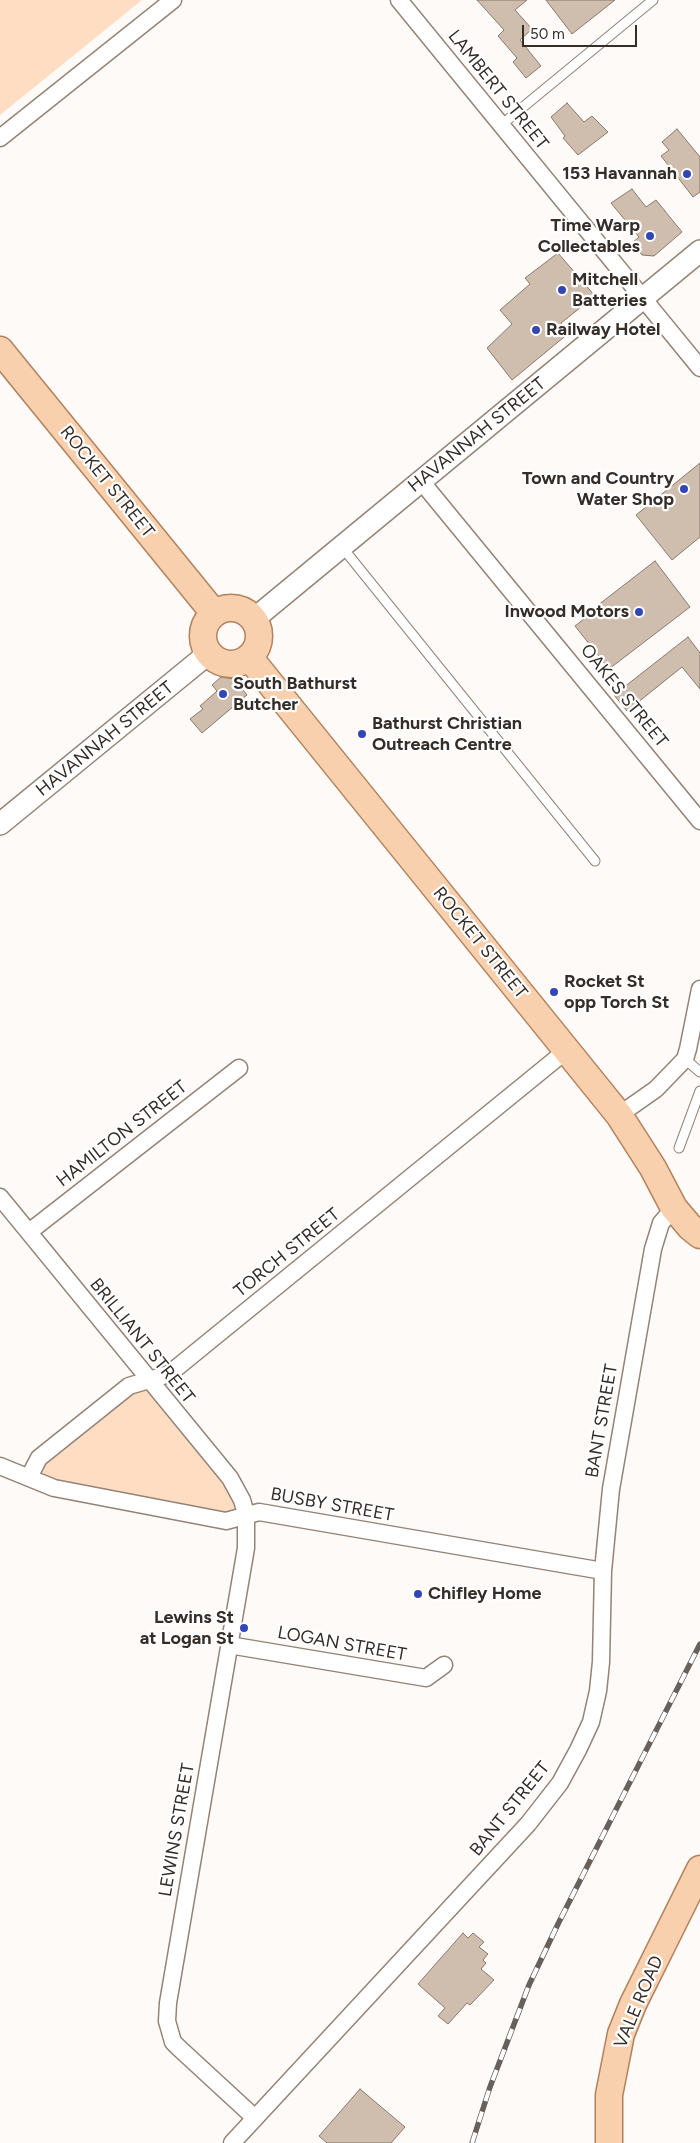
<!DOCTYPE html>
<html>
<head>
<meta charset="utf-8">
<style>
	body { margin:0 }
	#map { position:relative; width:700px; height:2143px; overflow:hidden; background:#fefaf7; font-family:Figtree,sans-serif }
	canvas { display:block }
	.scale { position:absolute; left:522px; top:25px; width:115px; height:22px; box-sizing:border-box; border:2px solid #352d28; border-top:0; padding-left:6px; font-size:15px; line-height:18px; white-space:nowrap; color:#352d28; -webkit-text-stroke:4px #fff; paint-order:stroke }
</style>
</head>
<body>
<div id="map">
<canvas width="700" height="2143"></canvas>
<div class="scale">50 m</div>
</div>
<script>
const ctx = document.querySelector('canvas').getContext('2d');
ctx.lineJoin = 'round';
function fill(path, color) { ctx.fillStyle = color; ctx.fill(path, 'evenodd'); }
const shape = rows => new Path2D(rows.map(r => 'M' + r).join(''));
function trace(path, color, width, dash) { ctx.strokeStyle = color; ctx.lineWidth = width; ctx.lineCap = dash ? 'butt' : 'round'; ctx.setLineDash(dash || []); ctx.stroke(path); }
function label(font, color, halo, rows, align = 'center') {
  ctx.font = font + ' Figtree,sans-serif'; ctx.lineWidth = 4.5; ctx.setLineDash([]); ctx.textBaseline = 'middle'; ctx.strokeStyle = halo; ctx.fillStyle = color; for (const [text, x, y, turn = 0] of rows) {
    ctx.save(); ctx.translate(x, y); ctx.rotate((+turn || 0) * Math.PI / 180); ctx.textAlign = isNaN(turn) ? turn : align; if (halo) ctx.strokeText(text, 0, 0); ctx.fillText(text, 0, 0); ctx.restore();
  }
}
fill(shape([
	[0,0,142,0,0,115],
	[148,1381,230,1478,246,1514,226,1521,29,1477,39,1458]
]), '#ffddc2');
const building = shape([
	[477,0,527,0,515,10,532,29,520,40,541,66,526,78,513,62,517,58,498,36,504,30,477,0],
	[546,0,615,0,572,34,546,0],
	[567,103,584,122,592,116,608,132,578,155,563,138,565,136,551,117,567,103],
	[677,129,700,157,700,192,693,197,661,156,669,150,662,142,677,129],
	[632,189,646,207,656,200,682,232,654,256,642,255,632,243,639,237,611,203,632,189],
	[558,253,595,296,561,323,569,333,512,380,487,348,512,324,500,310,530,284,525,278,558,253],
	[700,463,700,537,672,560,636,515,700,463],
	[655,561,690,607,609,669,575,626,594,611,593,609,655,561],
	[688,637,700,653,700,689,682,667,627,711,614,695,688,637],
	[221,677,234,679,247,695,202,733,190,719,203,709,200,706,217,691,212,685,221,677],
	[463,1933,468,1938,473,1933,484,1942,479,1947,488,1954,483,1960,486,1963,481,1969,494,1980,470,2005,467,2003,448,2024,438,2016,445,2008,418,1984,463,1933],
	[360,2089,405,2127,391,2143,327,2143,319,2136,360,2089]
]);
fill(building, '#cfbdae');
trace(building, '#8a796c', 1);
const service = shape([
	[500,126,653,0],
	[342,547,595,861],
	[685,1059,700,1072],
	[679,1148,700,1091]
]);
const minor = shape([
	[399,0,700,368],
	[0,138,173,0],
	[421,481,700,821],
	[619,1115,656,1089,685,1059,688,1049,700,989],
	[0,1197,230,1478,242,1500,246,1514,246,1548,168,2003,167,2021,173,2042,179,2048,255,2118],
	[29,1232,239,1068],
	[0,1466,54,1488,226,1521,259,1512,603,1571],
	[29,1477,39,1458,129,1386,169,1374,567,1050],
	[229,1645,426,1678,444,1665],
	[232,2143,528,1824,560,1783,578,1750,591,1722,598,1691,601,1662,603,1571,611,1489,653,1249,661,1223,674,1208]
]);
const tertiary = shape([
	[254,619,700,251],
	[0,824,209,653]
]);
const primary = shape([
	[0,350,214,613],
	'203 636a28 28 0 1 1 56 0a28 28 0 1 1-56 0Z',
	[249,657,619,1115,653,1168,674,1208,690,1227,700,1235],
	[609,2143,609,2095,621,2034,633,2004,700,1869]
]);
trace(service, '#948376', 11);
trace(minor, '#948376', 19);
trace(tertiary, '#948376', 24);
trace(primary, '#b2825c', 29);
trace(service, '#fff', 9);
trace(minor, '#fff', 16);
trace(tertiary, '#fff', 21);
trace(primary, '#f9d0ae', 26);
const rail = shape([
	[472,2143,490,2087,529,1985,558,1924,700,1644]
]);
trace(rail, '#67605b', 5.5);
trace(rail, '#fff', 4, [11]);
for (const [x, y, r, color] of [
	[687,174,5,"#3246b7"],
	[650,236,5,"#3246b7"],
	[562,290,5,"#3246b7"],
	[536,330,5,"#3246b7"],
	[684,489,5,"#3246b7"],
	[639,612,5,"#3246b7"],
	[223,694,5,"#3246b7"],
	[362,734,5,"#3246b7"],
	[554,992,5,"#3246b7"],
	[418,1594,5,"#3246b7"],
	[244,1628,5,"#3246b7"]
]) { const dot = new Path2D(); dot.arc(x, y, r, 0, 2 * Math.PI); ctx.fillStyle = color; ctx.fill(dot); trace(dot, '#fff', 2); }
label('18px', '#352d28', '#fff', [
	["LAMBERT STREET",498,90,51],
	["HAVANNAH STREET",477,435,-39],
	["ROCKET STREET",107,482,51],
	["OAKES STREET",624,696,51],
	["HAVANNAH STREET",105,739,-39],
	["ROCKET STREET",480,943,51],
	["HAMILTON STREET",122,1134,-38],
	["TORCH STREET",287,1253,-39],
	["BRILLIANT STREET",142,1341,51],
	["BANT STREET",602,1421,-80],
	["BUSBY STREET",332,1505,10],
	["LOGAN STREET",342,1644,10],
	["BANT STREET",510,1809,-51],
	["LEWINS STREET",177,1830,-80],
	["VALE ROAD",639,2002,-67]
]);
label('bold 18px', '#352d28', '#fff', [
	["153 Havannah",677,174,"right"],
	["Time Warp",640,226,"right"],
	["Collectables",640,247,"right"],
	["Mitchell",572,280],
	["Batteries",572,301],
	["Railway Hotel",546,330],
	["Town and Country",674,479,"right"],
	["Water Shop",674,500,"right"],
	["Inwood Motors",629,612,"right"],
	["South Bathurst",233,684],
	["Butcher",233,705],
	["Bathurst Christian",372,724],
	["Outreach Centre",372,745],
	["Rocket St",564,982],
	["opp Torch St",564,1003],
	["Chifley Home",428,1594],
	["Lewins St",234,1618,"right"],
	["at Logan St",234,1639,"right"]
], 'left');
</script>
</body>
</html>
